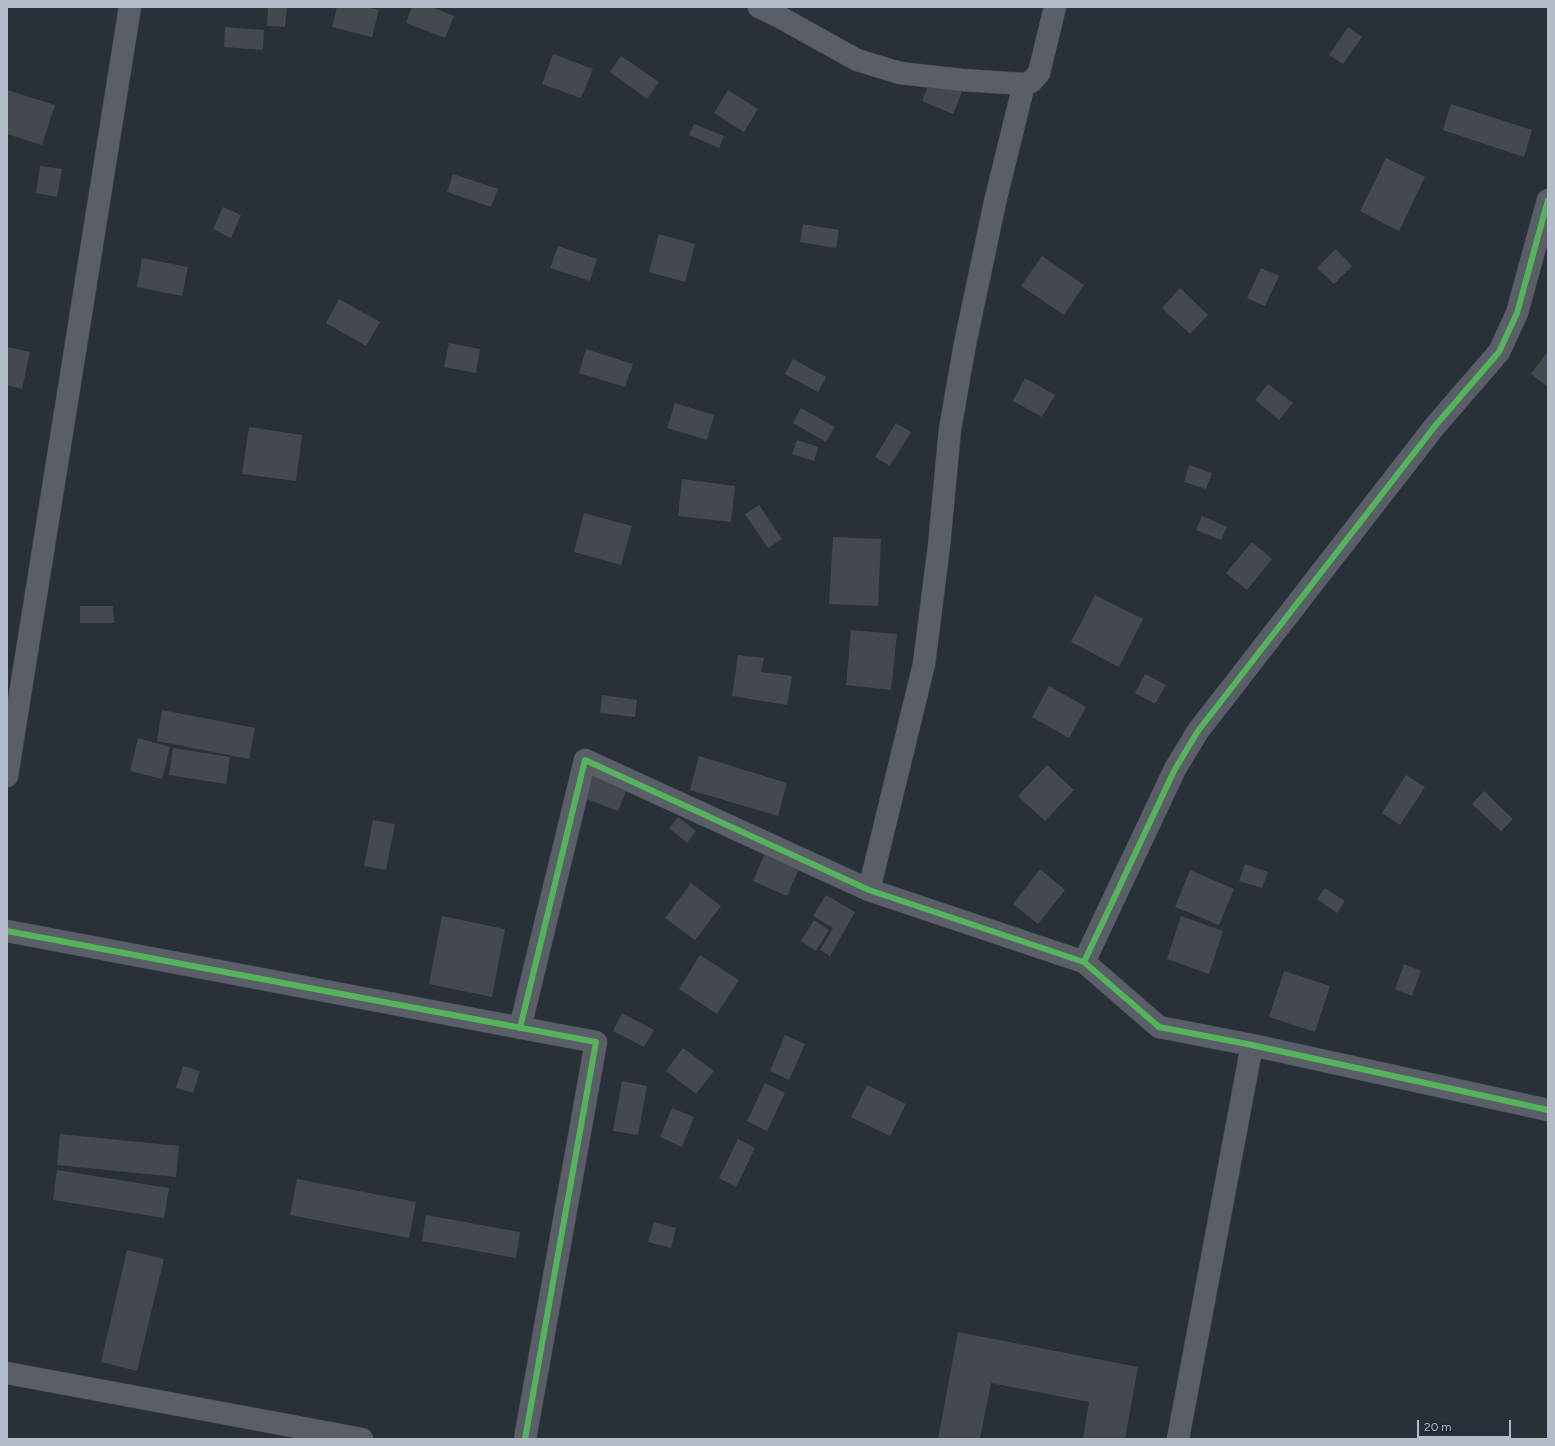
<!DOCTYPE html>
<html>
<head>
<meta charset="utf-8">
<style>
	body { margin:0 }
	#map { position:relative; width:1555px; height:1446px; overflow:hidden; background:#2a3038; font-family:Figtree,sans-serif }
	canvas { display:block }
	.frame { position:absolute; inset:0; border:8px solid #b4bcc9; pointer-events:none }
	.scale { position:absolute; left:1417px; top:1420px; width:94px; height:18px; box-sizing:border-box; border:2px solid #b4bcc9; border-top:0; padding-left:5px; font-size:12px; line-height:14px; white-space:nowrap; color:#b4bcc9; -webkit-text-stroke:3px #1d2633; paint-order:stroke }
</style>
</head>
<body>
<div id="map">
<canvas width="1555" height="1446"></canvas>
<div class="frame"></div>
<div class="scale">20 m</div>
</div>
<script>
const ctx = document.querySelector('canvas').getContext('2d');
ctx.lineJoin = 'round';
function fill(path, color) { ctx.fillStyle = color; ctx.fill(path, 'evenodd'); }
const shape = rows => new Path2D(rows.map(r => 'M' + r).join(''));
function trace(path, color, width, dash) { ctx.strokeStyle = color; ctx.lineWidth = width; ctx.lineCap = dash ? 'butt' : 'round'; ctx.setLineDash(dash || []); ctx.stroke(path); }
fill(shape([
	[268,7,287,7,285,27,267,26],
	[337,7,366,7,379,10,372,37,332,27],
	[412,7,432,7,454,16,445,38,406,23],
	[225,27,264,30,263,50,224,47],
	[1348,27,1362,37,1343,64,1329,55],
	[553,54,593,69,581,98,542,84],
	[621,56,659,82,647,99,610,72],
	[931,79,962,92,953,114,922,101],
	[7,90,55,105,42,145,7,134],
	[728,90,758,109,744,132,714,113],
	[1451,104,1532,130,1524,157,1443,130],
	[694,124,724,136,719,148,689,135],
	[1386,158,1425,177,1399,231,1360,211],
	[40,166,62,169,57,197,36,193],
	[453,174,498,189,491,207,447,192],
	[223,207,241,215,231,238,213,229],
	[803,224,839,230,836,248,800,242],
	[659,234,695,244,685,282,649,272],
	[558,246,597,259,590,281,550,268],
	[1336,249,1352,266,1334,284,1317,268],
	[1042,256,1084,285,1064,315,1021,286],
	[142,258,188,267,182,296,137,287],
	[1261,268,1279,276,1265,306,1247,298],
	[1180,288,1208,315,1190,334,1162,308],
	[339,299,380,322,366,346,326,323],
	[449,343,480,349,476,373,444,367],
	[7,347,30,352,22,389,7,385],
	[586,349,633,364,625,387,579,373],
	[1548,351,1548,387,1531,374],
	[793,359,826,377,818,392,785,374],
	[1025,378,1055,395,1042,417,1013,401],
	[1268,384,1293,403,1279,420,1255,400],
	[675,403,714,415,707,440,667,428],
	[801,408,835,427,826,442,793,423],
	[896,423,911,432,890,466,875,457],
	[249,427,302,435,296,481,242,474],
	[797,440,818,447,814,461,792,454],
	[1189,465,1212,473,1206,489,1184,482],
	[682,479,735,486,731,522,678,516],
	[759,505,782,539,768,548,745,514],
	[584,513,632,526,621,565,574,552],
	[1202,516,1227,527,1221,540,1196,530],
	[833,537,881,539,878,606,829,604],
	[1252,542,1272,559,1247,590,1226,573],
	[1095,595,1143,619,1119,667,1071,642],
	[80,606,113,606,114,623,80,623],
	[851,630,897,634,891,690,846,685],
	[738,655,764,658,761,672,792,676,787,705,732,696],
	[1145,674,1166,685,1155,704,1135,693],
	[1049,686,1086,707,1069,738,1032,717],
	[602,695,637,700,635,717,600,713],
	[162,710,255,728,249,759,157,741],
	[138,738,170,747,162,779,130,771],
	[173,748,230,757,226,784,169,775],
	[699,756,787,783,778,816,690,790],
	[1047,765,1074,790,1045,821,1018,796],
	[1406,775,1425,787,1400,825,1382,813],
	[593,776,627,789,618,811,584,798],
	[1484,791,1513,819,1501,831,1472,804],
	[678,817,696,831,687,843,669,828],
	[373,820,395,824,386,870,364,866],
	[766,851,800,866,787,896,753,881],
	[1245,864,1268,872,1262,888,1239,881],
	[1040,869,1065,890,1038,924,1013,904],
	[1190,870,1234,889,1219,925,1175,907],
	[691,883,721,906,695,940,665,918],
	[1325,888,1345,901,1337,913,1317,899],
	[826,895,855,912,830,956,820,950,833,928,813,916],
	[442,916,505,929,492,997,429,984],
	[1181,916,1223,931,1209,974,1167,959],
	[814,920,829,930,816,951,801,941],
	[700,955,739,980,717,1014,679,989],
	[1404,964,1421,971,1412,996,1395,989],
	[1284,971,1330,986,1315,1032,1269,1017],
	[622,1013,654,1030,644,1047,613,1031],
	[785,1035,805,1044,789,1080,770,1071],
	[683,1048,714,1071,696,1094,666,1071],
	[183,1066,200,1071,193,1093,176,1088],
	[622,1081,647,1086,638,1135,613,1131],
	[765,1083,785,1093,767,1131,747,1121],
	[867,1085,906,1104,890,1136,851,1117],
	[672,1108,694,1117,682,1147,660,1137],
	[60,1134,179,1146,176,1177,57,1165],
	[738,1139,755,1148,736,1187,719,1178],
	[57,1170,169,1188,164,1218,53,1200],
	[297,1179,416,1202,409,1238,290,1215],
	[426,1215,520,1232,516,1258,422,1241],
	[654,1222,676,1228,671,1248,648,1242],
	[127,1250,164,1259,137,1371,101,1362],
	[958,1332,1138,1367,1125,1439,1083,1439,1089,1402,991,1383,980,1439,938,1439]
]), '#444950');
const minor = shape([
	[759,7,776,15,857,60,900,73,962,80,1024,84,1031,82,1039,73,1055,7],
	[7,776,130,7],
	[869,890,924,664,939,546,950,429,965,344,995,202,1024,84],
	[7,931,596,1042,525,1439],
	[1084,962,1175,769,1198,731,1435,426,1499,352,1517,313,1548,200],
	[520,1028,585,760,869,890,1084,962,1159,1027,1252,1045,1548,1110],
	[7,1373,362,1439],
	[1178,1439,1252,1045]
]);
trace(minor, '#484c53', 23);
trace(minor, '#5a5e66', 22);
trace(shape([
	[7,931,596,1042,525,1439],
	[1084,962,1175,769,1198,731,1435,426,1499,352,1517,313,1548,200],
	[520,1028,585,760,869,890,1084,962,1159,1027,1252,1045,1548,1110]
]), '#56b35d', 6);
</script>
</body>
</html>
